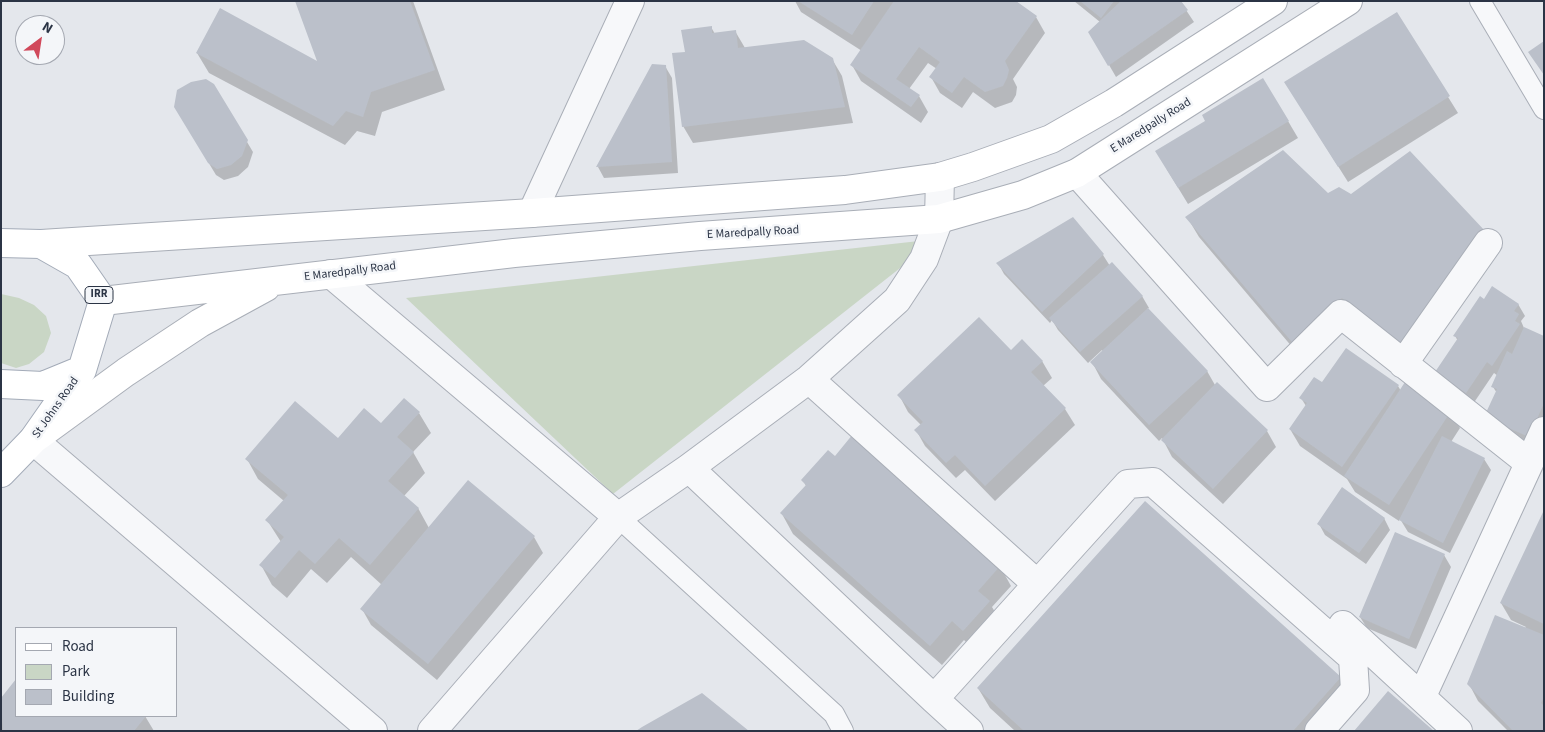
<!DOCTYPE html>
<html>
<head>
<meta charset="utf-8">
<style>
	body { margin:0 }
	#map { position:relative; width:1545px; height:732px; overflow:hidden; background:#e4e7ec; font-family:"Source Sans 3",sans-serif }
	canvas { display:block }
	.frame { position:absolute; inset:0; border:2px solid #2b3445; pointer-events:none }
	.legend { position:absolute; left:15px; top:627px; width:162px; height:90px; box-sizing:border-box; background:#f4f6f9; border:1px solid #a4a8b1; margin:0; padding:6px 9px; list-style:none; font-size:15px; color:#2b3445 }
	.legend li { display:flex; align-items:center; gap:10px; height:25px }
	.legend b { width:25px; border:1px solid #a4a8b1 }
	.north { position:absolute; left:15px; top:15px; width:50px; height:50px; box-sizing:border-box; background:#f4f6f9; border:1px solid #a4a8b1; border-radius:50%; rotate:31deg; font-size:14px; font-weight:700; line-height:20px; text-align:center; color:#2b3445 }
	.north::after { content:''; display:block; margin:auto; width:18px; height:22px; background:#d1495b; clip-path:polygon(50% 0,100% 100%,50% 72%,0 100%) }
</style>
</head>
<body>
<div id="map">
<canvas width="1545" height="732"></canvas>
<div class="frame"></div>
<ul class="legend">
<li><b style="height:6px;background:#fff"></b>Road</li>
<li><b style="height:14px;background:#c9d6c5"></b>Park</li>
<li><b style="height:14px;background:#bbc0ca"></b>Building</li>
</ul>
<div class="north">N</div>
</div>
<script>
const ctx = document.querySelector('canvas').getContext('2d');
ctx.lineJoin = 'round';
function fill(path, color) { ctx.fillStyle = color; ctx.fill(path, 'evenodd'); }
const shape = rows => new Path2D(rows.map(r => 'M' + r).join(''));
function trace(path, color, width, dash) { ctx.strokeStyle = color; ctx.lineWidth = width; ctx.lineCap = dash ? 'butt' : 'round'; ctx.setLineDash(dash || []); ctx.stroke(path); }
function label(font, color, halo, rows, align = 'center') {
  ctx.font = font + ' "Source Sans 3",sans-serif'; ctx.lineWidth = 5; ctx.setLineDash([]); ctx.textBaseline = 'middle'; ctx.strokeStyle = halo; ctx.fillStyle = color; for (const [text, x, y, turn = 0] of rows) {
    ctx.save(); ctx.translate(x, y); ctx.rotate((+turn || 0) * Math.PI / 180); ctx.textAlign = isNaN(turn) ? turn : align; if (halo) ctx.strokeText(text, 0, 0); ctx.fillText(text, 0, 0); ctx.restore();
  }
}
fill(shape([
	[937,239,613,494,406,298],
	[1,294,19,298,34,305,46,316,51,333,44,352,29,364,16,368,1,363]
]), '#c9d6c5');
fill(shape([
	[296,1,413,1,445,90,382,112,375,136,357,131,345,145,209,73,197,53,319,64],
	[795,1,1013,1,1036,17,1045,33,1013,79,1017,87,1016,95,1012,102,995,108,973,92,962,108,940,93,931,77,937,69,928,63,909,89,919,96,928,112,921,123,861,81,852,65,862,51,801,12],
	[1074,1,1180,1,1194,22,1116,77,1090,32,1100,22],
	[1396,13,1458,113,1348,182,1295,98],
	[711,27,715,34,735,31,745,48,832,59,842,76,853,123,693,143,683,126,686,53],
	[653,65,665,66,672,78,678,173,604,178,598,167],
	[213,85,253,152,248,167,238,176,224,180,216,175,175,107],
	[1288,121,1298,138,1188,204,1166,168],
	[1328,194,1468,286,1456,314,1403,371,1355,318,1304,361,1199,237,1187,217],
	[1073,219,1103,255,1110,266,1142,296,1149,308,1147,309,1207,371,1215,385,1267,431,1276,447,1223,504,1172,457,1162,438,1159,441,1101,379,1092,362,1103,352,1102,350,1088,363,1058,330,1052,320,1050,323,1004,274,998,263],
	[1484,300,1518,304,1525,316,1521,321,1524,328,1544,337,1544,428,1535,448,1492,428,1497,393,1493,387,1498,376,1494,373,1473,404,1437,372,1458,341,1455,336],
	[1011,352,1042,361,1052,378,1043,386,1065,409,1075,425,995,501,965,470,956,478,925,446,916,430,921,425,908,412,899,395],
	[1322,384,1398,386,1401,391,1450,412,1460,428,1451,442,1484,459,1491,470,1450,553,1408,532,1400,519,1399,521,1355,492,1347,479,1300,446,1290,429,1306,406,1301,398],
	[419,413,431,433,413,452,425,473,404,496,418,508,429,528,534,537,543,553,437,680,371,625,362,609,382,585,351,557,327,583,311,569,287,598,272,585,261,565,281,542,267,520,284,501,258,479,247,459,338,439],
	[835,458,1000,566,1011,586,992,607,1001,622,975,651,964,640,942,665,793,534,782,514,806,486,803,480],
	[1145,503,1340,678,1352,698,1322,731,1015,731,990,708,978,688],
	[1544,512,1544,731,1508,731,1478,701,1469,684,1526,627,1511,620,1501,603],
	[1384,518,1390,530,1366,564,1325,535,1319,524],
	[1444,555,1451,567,1416,649,1367,628,1360,617],
	[16,681,16,716,145,716,154,731,1,731,1,700]
]), '#0003');
fill(shape([
	[295,1,410,1,435,70,371,92,363,117,346,111,333,126,196,53,220,8,317,61],
	[798,1,874,1,852,35],
	[894,1,1016,1,1037,16,1005,61,1009,70,1007,78,1003,86,985,92,964,77,952,93,929,77,940,62,919,47,896,79,920,95,911,107,850,65],
	[1080,1,1114,1,1101,18],
	[1121,1,1181,1,1188,10,1108,66,1088,32],
	[1397,12,1450,96,1338,167,1284,82],
	[712,26,712,33,736,30,738,48,804,40,833,58,845,107,682,127,672,53,685,52,681,30],
	[1544,41,1544,75,1528,52],
	[652,64,666,65,672,162,596,167],
	[1263,78,1289,121,1178,188,1155,151,1205,121,1202,115],
	[206,79,214,84,248,140,242,156,231,165,217,169,208,163,174,107,177,90,191,82],
	[1283,150,1328,193,1339,187,1351,194,1410,151,1486,232,1445,294,1391,352,1342,298,1292,342,1185,217],
	[1073,217,1104,254,1042,312,996,263],
	[1112,262,1143,296,1080,352,1049,318],
	[1492,286,1519,304,1514,311,1519,314,1515,321,1520,324,1492,366,1487,362,1466,393,1435,372,1458,338,1453,336,1480,296,1484,299],
	[1148,308,1208,371,1149,425,1090,362],
	[979,317,1011,350,1022,339,1043,361,1031,372,1066,408,985,486,955,455,946,463,914,430,923,422,897,395],
	[1524,327,1544,336,1544,403,1529,437,1484,417,1497,389,1491,387,1507,351,1512,354],
	[1346,348,1399,385,1342,467,1289,429,1307,403,1299,398,1314,377,1322,382],
	[1217,382,1268,430,1213,489,1161,440],
	[1405,382,1451,411,1389,505,1344,476],
	[404,398,420,412,397,437,414,452,388,481,419,508,370,565,339,538,315,564,299,550,275,578,259,565,284,537,265,520,288,495,245,459,295,401,338,438,364,408,381,423],
	[853,434,1001,565,978,591,990,601,963,631,952,621,930,646,780,513,806,485,801,480,828,450,835,456],
	[1442,436,1485,458,1443,543,1399,520],
	[468,480,535,536,428,664,360,609],
	[1342,487,1385,518,1359,553,1317,524],
	[1145,501,1341,677,1293,731,1024,731,977,688],
	[1544,510,1544,624,1500,603],
	[1395,532,1445,554,1409,639,1359,617],
	[1495,615,1544,635,1544,697,1541,703,1544,706,1544,731,1513,731,1467,684],
	[16,679,16,716,146,716,134,731,3,731,1,698],
	[1388,691,1434,731,1354,731],
	[702,693,749,731,636,731,642,727]
]), '#bbc0ca');
const lane = shape([
	[1480,1,1544,109],
	[618,517,834,714,843,731]
]);
const street = shape([
	[1077,173,1267,387,1341,314,1528,462],
	[532,213,630,1],
	[331,274,618,517],
	[1403,364,1488,243],
	[809,379,1037,584],
	[33,440,373,731],
	[689,468,934,699,969,731],
	[1343,625,1458,731],
	[1422,696,1544,431],
	[934,699,1128,484,1153,482,1353,658,1355,690,1319,731],
	[432,731,618,517,689,468,809,379,897,300,924,259,939,219,940,177]
]);
const secondary = shape([
	[41,244,532,213,845,190,940,177,973,167,1051,139,1114,103,1273,1],
	[103,301,514,253,700,236,939,219,1023,195,1077,173,1348,1],
	[37,437,126,372,200,323,266,287]
]);
const primary = shape([
	[1,243,41,244,78,265,103,301,82,370,33,440,1,473],
	[1,384,43,386,82,370]
]);
trace(lane, '#a9aeb7', 22);
trace(street, '#a9aeb7', 30);
trace(secondary, '#a9aeb7', 30);
trace(primary, '#a3abb8', 30);
trace(lane, '#f7f8fa', 20);
trace(street, '#f7f8fa', 28);
trace(secondary, '#fff', 28);
trace(primary, '#fff', 28);
for (const [x, y, w] of [
	[99,295,28]
]) { const box = new Path2D(); box.roundRect(x - w / 2, y - 8.5, w, 17, 4); ctx.fillStyle = '#f4f6f9'; ctx.fill(box); trace(box, '#2b3445', 1); }
label('bold 11px', '#2b3445', null, [
	["IRR",99,295]
]);
label('12px', '#2b3445', '#f4f6f9', [
	["E Maredpally Road",1151,126,-32],
	["E Maredpally Road",753,233,-3],
	["E Maredpally Road",350,272,-7],
	["St Johns Road",56,408,-55]
]);
</script>
</body>
</html>
